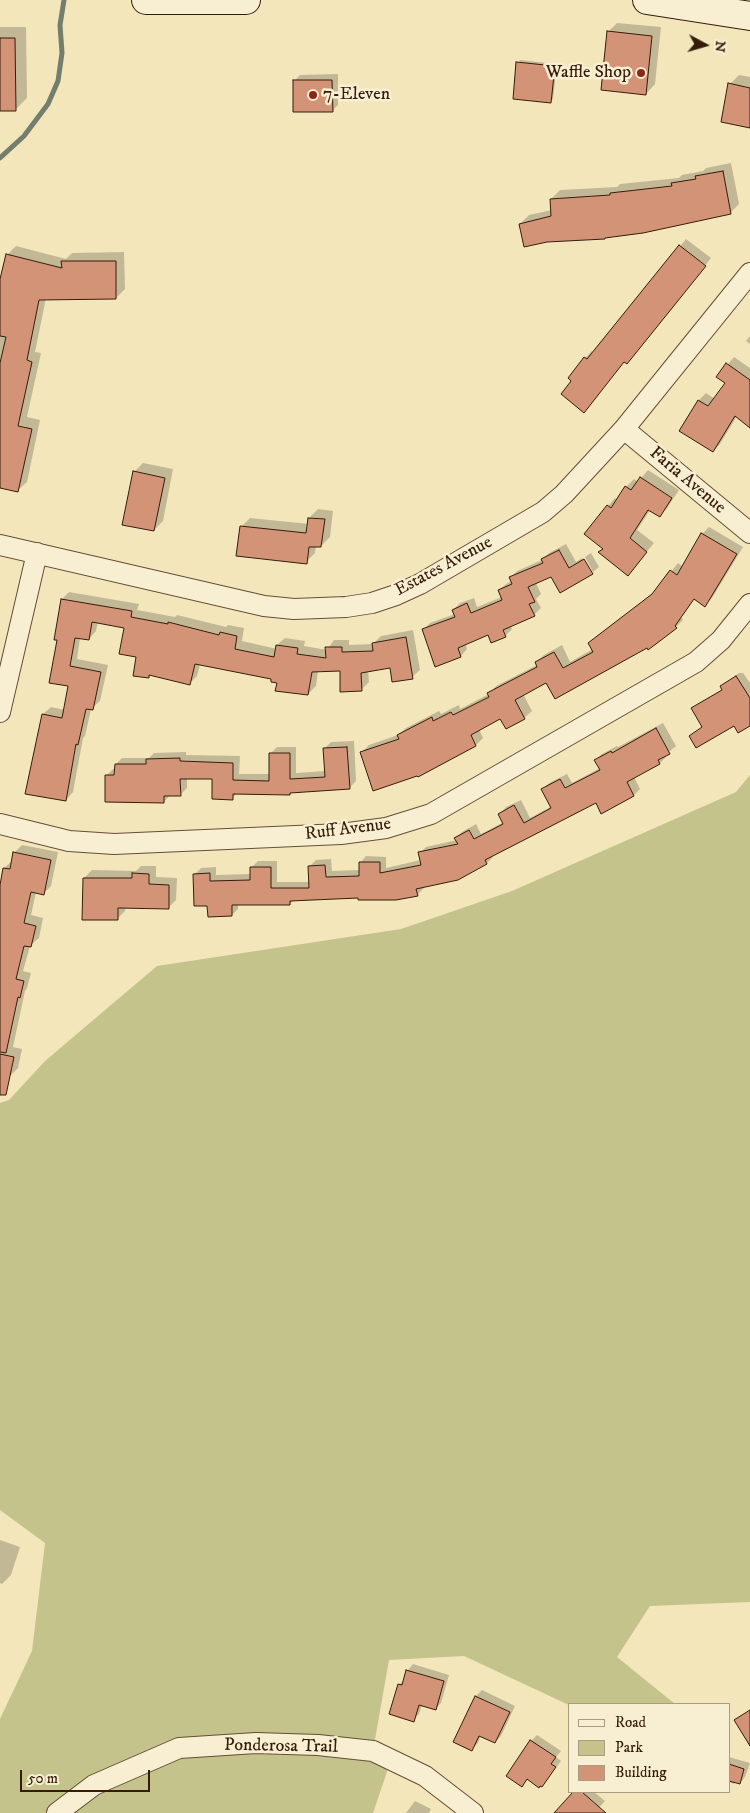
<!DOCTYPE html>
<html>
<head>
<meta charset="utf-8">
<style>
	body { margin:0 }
	#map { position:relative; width:750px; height:1813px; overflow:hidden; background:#f4e6bb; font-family:"IM FELL DW Pica",serif }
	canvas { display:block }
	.legend { position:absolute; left:568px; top:1703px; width:162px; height:90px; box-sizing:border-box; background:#f8efd3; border:1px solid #aa9b83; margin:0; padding:6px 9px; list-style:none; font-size:15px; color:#351c0a }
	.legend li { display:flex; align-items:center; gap:10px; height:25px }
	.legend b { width:25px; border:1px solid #aa9b83 }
	.north { position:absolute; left:680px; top:20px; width:50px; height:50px; -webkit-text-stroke:4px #f8efd3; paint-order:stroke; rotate:96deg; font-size:14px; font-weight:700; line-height:20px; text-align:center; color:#351c0a }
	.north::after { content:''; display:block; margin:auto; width:18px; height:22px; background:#351c0a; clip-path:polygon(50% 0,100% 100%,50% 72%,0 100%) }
	.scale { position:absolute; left:20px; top:1770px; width:130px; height:22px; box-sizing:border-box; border:2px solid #351c0a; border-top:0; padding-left:6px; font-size:15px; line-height:18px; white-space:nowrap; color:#351c0a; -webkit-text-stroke:4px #f8efd3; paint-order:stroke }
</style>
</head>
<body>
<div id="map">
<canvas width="750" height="1813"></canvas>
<ul class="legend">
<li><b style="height:6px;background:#f8efd3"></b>Road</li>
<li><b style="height:14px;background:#c3c38b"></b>Park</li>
<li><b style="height:14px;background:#d29377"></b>Building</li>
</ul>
<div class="north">N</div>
<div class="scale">50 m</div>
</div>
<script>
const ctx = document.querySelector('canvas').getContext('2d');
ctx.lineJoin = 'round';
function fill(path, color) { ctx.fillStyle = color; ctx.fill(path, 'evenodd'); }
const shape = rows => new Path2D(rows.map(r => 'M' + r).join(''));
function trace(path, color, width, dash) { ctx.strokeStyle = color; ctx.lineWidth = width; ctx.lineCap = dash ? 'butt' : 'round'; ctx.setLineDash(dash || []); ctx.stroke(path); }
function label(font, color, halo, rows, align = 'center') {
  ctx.font = font + ' "IM FELL DW Pica",serif'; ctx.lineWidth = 5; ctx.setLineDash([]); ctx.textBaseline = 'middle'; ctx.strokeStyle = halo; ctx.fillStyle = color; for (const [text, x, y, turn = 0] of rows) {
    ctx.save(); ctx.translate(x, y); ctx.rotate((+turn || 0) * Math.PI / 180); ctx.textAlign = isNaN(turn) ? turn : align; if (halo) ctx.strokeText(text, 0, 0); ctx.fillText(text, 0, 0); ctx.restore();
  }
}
fill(shape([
	[750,775,750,1602,650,1606,617,1657,675,1704,569,1705,464,1656,389,1660,373,1751,391,1760,373,1813,0,1813,0,1719,32,1651,45,1543,0,1510,0,1103,9,1100,45,1061,157,966,401,929,512,891,736,792]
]), '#c3c38b');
fill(shape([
	[617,23,661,27,655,84,646,94,608,32],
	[0,27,26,27,27,98,15,110,0,110],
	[520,60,557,64,553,99,550,101,518,63],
	[338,74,338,105,332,111,294,81,300,75],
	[739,75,750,77,750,127,730,84],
	[731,163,739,204,730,213,520,224,529,215,552,210,551,199,560,190,617,187,620,184,679,178,682,175,703,171,706,168],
	[686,239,711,258,633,356,573,381,585,358,592,351,594,353],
	[16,246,66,259,72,253,124,252,125,289,116,298,46,298,35,352,41,353,27,417,40,420,27,482,18,490,0,486,0,284,7,255],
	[750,336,750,344,746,341],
	[734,357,750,368,750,420,737,416,720,444,713,451,680,430,699,400,706,393,715,399,726,383,718,376],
	[143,463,173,469,163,521,154,530,134,472],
	[648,470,679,490,667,508,659,516,650,510,637,530,654,543,628,574,599,552,604,547,608,506,615,498,617,500,626,487,634,479,638,482],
	[318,509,333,511,330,537,321,546,316,546,315,553,306,562,241,527,250,518,309,524,309,518],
	[709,527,743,547,712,598,705,605,695,598,681,617,683,620,676,627,647,646,547,682,523,694,532,711,524,718,501,718,479,729,483,738,476,745,419,776,362,752,369,745,398,735,406,728,439,711,441,714,459,705,460,709,489,694,496,686,537,665,536,662,544,655,562,645,570,662,593,649,590,643,597,636,656,591,678,563,683,567,702,534],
	[566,544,576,562,582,558,590,573,552,576,536,583,541,594,536,599,541,608,534,615,510,625,512,629,505,636,488,634,465,643,467,649,461,656,423,630,430,623,455,614,453,610,460,603,474,598,477,607,502,597,499,590,506,584,512,581,511,577,517,571,542,560,549,553],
	[591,553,599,567,593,572,585,557],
	[69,592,139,604,137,610,175,617,177,615,226,627,228,625,244,628,242,641,277,649,277,645,285,638,305,641,304,646,327,650,334,640,349,640,349,645,373,644,381,636,413,630,420,670,412,677,391,666,368,670,369,682,361,690,341,670,318,671,316,686,308,694,273,678,200,664,197,676,189,684,151,674,148,677,137,656,125,627,98,621,96,631,89,639,80,638,77,659,108,665,100,701,91,709,85,736,83,738,73,792,66,800,43,714,51,707,65,710,70,685,58,639,62,599],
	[739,673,743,673,750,683,750,724,734,725,690,736,703,726,693,708,699,703,723,689,721,686],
	[663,723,676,746,665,755,666,757,660,763,634,777,640,789,634,795,596,802,492,855,493,857,487,863,458,878,423,886,424,888,417,895,294,900,290,904,238,904,238,909,232,915,209,904,195,874,201,868,216,867,216,875,251,874,251,868,258,861,277,861,277,882,310,882,310,866,316,860,331,859,332,871,360,870,360,863,366,856,386,857,386,868,421,860,420,853,426,847,457,840,456,838,462,832,476,824,481,834,504,822,500,814,506,807,521,800,530,818,552,806,543,789,549,783,567,774,572,783,600,768,596,760,602,754,617,746,618,747],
	[354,741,356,781,349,788,238,793,232,798,214,778,187,778,187,788,180,795,170,795,164,802,107,775,113,769,116,769,116,764,122,758,149,758,154,753,186,752,186,755,240,756,239,774,270,774,270,754,277,747,296,747,296,773,326,771,324,749,331,742],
	[22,845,58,852,51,886,43,894,36,892,31,915,43,918,39,938,30,946,23,971,31,973,27,988,25,991,13,1047,22,1049,18,1068,10,1076,0,1076,0,891,4,868,13,860,14,853],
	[141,866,156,866,156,877,177,878,176,900,168,908,125,907,125,911,117,919,84,878,92,870,136,871],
	[0,1540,20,1547,11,1575,2,1584,0,1583],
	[413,1664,449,1675,441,1703,435,1709,422,1705,419,1714,413,1720,399,1685,405,1679,408,1670],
	[482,1690,515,1706,501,1736,495,1742,481,1735,478,1743,472,1749,455,1741,476,1696],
	[537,1735,561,1751,556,1757,561,1761,542,1786,528,1779,522,1785,508,1776,531,1741],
	[729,1757,750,1763,745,1777,740,1783,736,1782,734,1784,729,1782],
	[575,1792,594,1792,605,1801,594,1813,556,1813],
	[415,1801,431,1809,429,1813,406,1813]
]), '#0003');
trace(shape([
	[0,158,24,136,48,104,58,81,62,53,60,25,64,0]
]), '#737e6e', 5);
const building = shape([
	[607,31,652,36,646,95,601,90,607,31],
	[0,38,15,38,16,111,0,111,0,38],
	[516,62,555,66,551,103,513,99,516,62],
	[293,80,332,80,333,112,293,112,293,80],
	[728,83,750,88,750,128,721,122,728,83],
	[723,171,731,214,643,233,605,238,605,239,547,242,524,247,519,224,551,216,550,199,610,195,610,193,672,186,671,183,696,179,695,176,723,171],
	[679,245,706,266,627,364,624,362,584,413,561,394,571,381,568,378,584,357,587,359,679,245],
	[6,254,62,268,61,261,116,261,116,299,39,300,27,360,32,362,18,426,32,429,18,492,0,488,0,363,6,337,0,336,0,279,6,254],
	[726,363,750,380,750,428,735,416,713,452,679,431,698,400,708,406,725,383,716,377,726,363],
	[133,471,165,478,154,531,122,525,133,471],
	[640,477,672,498,660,517,648,510,630,538,647,552,628,576,598,552,603,549,584,534,607,505,611,508,625,486,631,490,640,477],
	[308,518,325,519,321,547,309,547,307,564,236,556,240,526,306,533,308,518],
	[701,533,737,554,705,607,694,599,675,626,677,628,648,650,647,648,555,699,546,683,515,700,525,719,506,729,500,719,471,735,476,746,418,777,417,776,373,791,360,752,399,739,397,735,432,717,433,721,451,712,453,715,489,697,487,693,537,667,535,662,554,652,563,668,593,652,588,643,652,594,670,570,677,575,701,533],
	[559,550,569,568,584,559,593,574,560,593,551,577,528,587,535,602,529,604,535,616,503,630,506,637,491,643,488,635,458,648,461,657,435,667,422,629,455,617,452,610,467,603,471,613,502,600,498,590,512,584,509,577,543,563,541,559,559,550],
	[61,599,132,611,131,617,168,624,168,622,219,635,220,632,237,636,235,649,274,657,276,645,298,648,297,654,326,658,325,647,342,647,342,652,373,651,372,643,406,637,413,679,392,682,390,668,361,673,362,691,340,692,340,671,312,672,308,695,275,691,277,683,271,682,271,679,195,664,190,685,149,675,149,678,133,676,136,657,119,654,124,628,92,622,89,640,75,638,70,666,101,672,93,710,86,709,78,745,76,744,66,801,25,794,42,714,62,718,68,686,49,683,57,640,54,640,61,599],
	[736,676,750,698,750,726,738,733,734,726,696,748,689,736,702,727,691,708,722,690,720,686,736,676],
	[656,728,670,754,658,760,660,764,627,782,634,796,601,814,596,803,485,860,487,864,458,880,416,889,418,896,396,900,358,900,358,898,290,901,290,905,232,905,232,916,208,917,207,906,194,906,193,874,210,873,210,881,250,880,250,867,271,867,271,888,309,888,308,866,325,865,326,877,359,876,359,862,380,862,380,873,421,865,418,852,458,844,454,838,469,830,474,839,503,824,498,814,514,805,524,823,551,808,541,789,560,779,565,788,600,770,594,760,611,751,612,753,656,728],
	[347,747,350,789,290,793,290,795,233,794,233,800,212,799,212,779,180,779,181,796,164,796,164,803,105,802,105,775,114,775,115,764,146,764,146,759,180,758,180,761,233,763,233,780,269,781,269,753,290,753,290,779,325,777,323,748,347,747],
	[13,852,51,860,44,895,31,892,24,923,36,926,31,947,24,946,16,979,24,981,20,998,18,997,6,1053,0,1052,0,885,3,868,10,869,13,852],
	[132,873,149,874,149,884,169,885,169,909,118,908,118,920,82,920,83,878,132,878,132,873],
	[0,1054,14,1057,6,1095,0,1095,0,1054],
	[406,1670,444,1681,436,1710,419,1705,414,1722,389,1714,398,1684,402,1685,406,1670],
	[475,1696,510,1712,495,1743,479,1736,472,1751,453,1742,475,1696],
	[750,1710,750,1746,734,1720,750,1710],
	[530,1740,556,1757,551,1764,556,1767,542,1787,540,1786,539,1788,527,1779,522,1787,506,1776,530,1740],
	[729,1764,744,1769,740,1784,729,1781,729,1764],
	[573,1792,582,1792,606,1813,554,1813,573,1792]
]);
fill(building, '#d29377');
trace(building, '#351c0a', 1);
const minor = shape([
	[624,429,750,533],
	[0,545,264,606,294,609,346,607,372,603,396,595,420,584,543,512,564,494,624,429,750,273],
	[0,712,37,553],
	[0,824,69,841,114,844,341,834,386,828,431,814,696,662,721,640,750,604],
	[57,1813,94,1785,179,1748,256,1743,318,1745,373,1751,425,1776,473,1813]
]);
const secondary = shape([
	[146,0,246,0],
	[647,0,750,16]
]);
trace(minor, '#654e36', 22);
trace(secondary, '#351c0a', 30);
trace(minor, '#f8efd3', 20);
trace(secondary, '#f8efd3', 28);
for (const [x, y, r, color] of [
	[641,73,5,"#8f2418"],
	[313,95,5,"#8f2418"]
]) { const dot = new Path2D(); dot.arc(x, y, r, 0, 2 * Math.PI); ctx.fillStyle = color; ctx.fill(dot); trace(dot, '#f8efd3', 2); }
label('18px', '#351c0a', '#f8efd3', [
	["Waffle Shop",631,73],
	["7-Eleven",323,95,"left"]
], 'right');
label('18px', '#351c0a', '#f8efd3', [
	["Faria Avenue",687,481,40],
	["Estates Avenue",444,567,-28],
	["Ruff Avenue",348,830,-7],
	["Ponderosa Trail",281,1747,1]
]);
</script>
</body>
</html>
